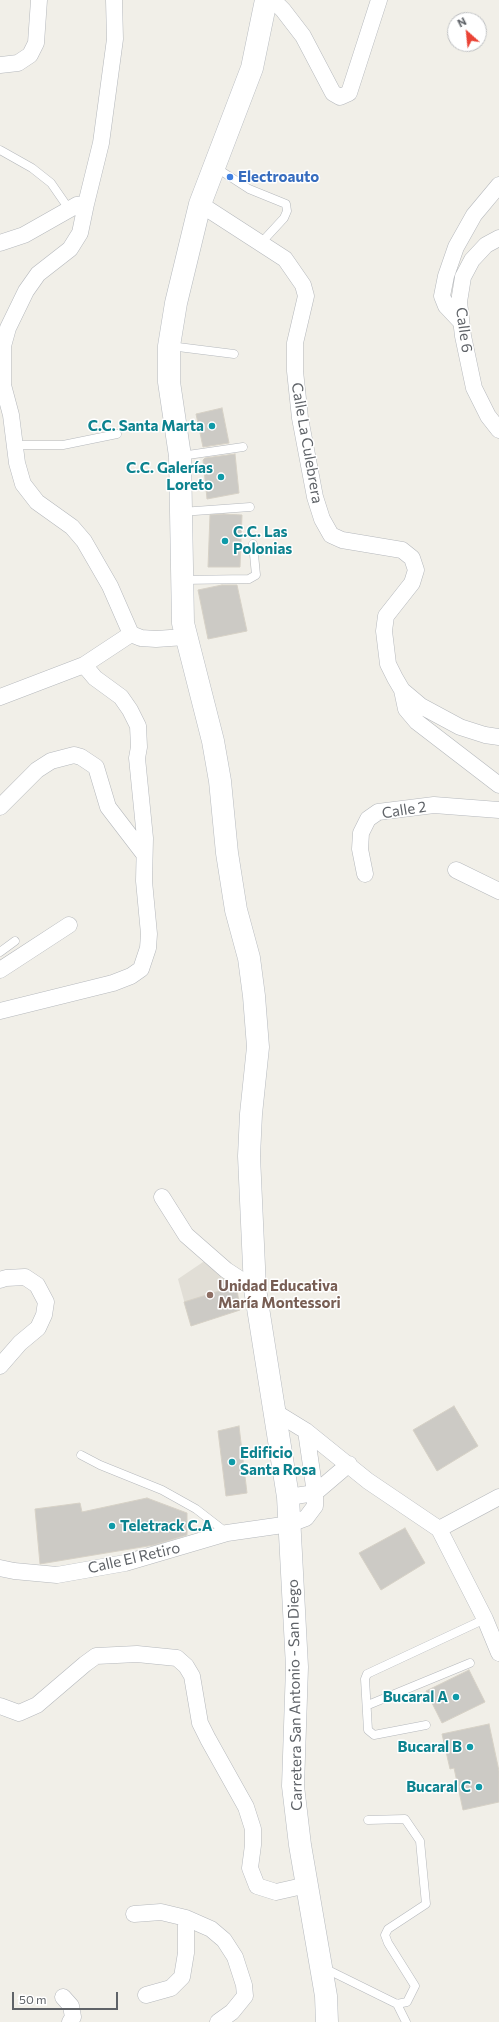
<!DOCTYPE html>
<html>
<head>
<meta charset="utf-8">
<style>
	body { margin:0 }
	#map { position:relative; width:499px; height:2022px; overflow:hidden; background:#f1efe8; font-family:Commissioner,sans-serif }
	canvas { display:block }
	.north { position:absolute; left:447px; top:12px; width:40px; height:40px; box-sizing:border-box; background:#fff; border:1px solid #bfc1c3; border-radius:50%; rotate:333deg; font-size:11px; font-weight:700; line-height:16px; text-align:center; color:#5f6368 }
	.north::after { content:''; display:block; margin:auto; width:14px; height:18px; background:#ea4335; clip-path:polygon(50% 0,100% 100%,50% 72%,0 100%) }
	.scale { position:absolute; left:12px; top:1992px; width:106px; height:18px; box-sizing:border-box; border:2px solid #5f6368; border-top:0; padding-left:5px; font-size:12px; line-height:14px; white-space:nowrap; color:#5f6368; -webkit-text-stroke:3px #fff; paint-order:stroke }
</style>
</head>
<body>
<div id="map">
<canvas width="499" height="2022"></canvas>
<div class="north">N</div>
<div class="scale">50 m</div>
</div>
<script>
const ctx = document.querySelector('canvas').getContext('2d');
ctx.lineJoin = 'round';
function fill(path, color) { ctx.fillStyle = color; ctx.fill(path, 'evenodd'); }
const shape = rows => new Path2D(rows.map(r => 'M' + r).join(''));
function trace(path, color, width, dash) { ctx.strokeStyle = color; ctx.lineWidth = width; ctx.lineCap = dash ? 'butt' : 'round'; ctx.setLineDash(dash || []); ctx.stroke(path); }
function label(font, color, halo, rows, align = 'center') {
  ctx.font = font + ' Commissioner,sans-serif'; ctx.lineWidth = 3; ctx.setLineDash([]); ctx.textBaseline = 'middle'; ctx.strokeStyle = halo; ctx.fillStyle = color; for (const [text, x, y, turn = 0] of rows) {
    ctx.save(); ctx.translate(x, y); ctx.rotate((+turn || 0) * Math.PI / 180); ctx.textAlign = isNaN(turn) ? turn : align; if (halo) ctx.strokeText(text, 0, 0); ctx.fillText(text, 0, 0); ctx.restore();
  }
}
fill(shape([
	[206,1260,237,1288,240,1310,191,1326,178,1279]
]), '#e1ded6');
const building = shape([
	[222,408,229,443,203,447,196,414,222,408],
	[235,454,239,493,207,499,203,460,205,458,235,454],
	[224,514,242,515,240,567,208,567,210,515,224,514],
	[222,585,237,585,247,631,208,639,198,590,222,585],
	[229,1288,237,1289,240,1310,191,1326,184,1302,229,1288],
	[454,1406,478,1446,437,1471,413,1430,454,1406],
	[239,1426,247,1493,226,1496,218,1431,239,1426],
	[147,1498,187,1513,187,1535,154,1545,40,1564,35,1509,80,1503,82,1512,147,1498],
	[405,1528,425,1563,381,1590,359,1553,405,1528],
	[469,1670,485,1702,442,1723,426,1691,469,1670],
	[489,1724,499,1771,499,1802,463,1810,454,1768,450,1769,442,1734,489,1724]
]);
fill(building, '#cccac5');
trace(building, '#d6d1c6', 1);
const lane = shape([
	[0,150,32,168,51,183,69,209],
	[215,167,249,189,286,204,287,211,284,218,261,243],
	[170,346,234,354],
	[16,445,63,445,117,434],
	[181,456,243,447],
	[181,512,250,507],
	[182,580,249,579,256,575,253,544],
	[0,952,15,941],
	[81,1455,100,1465,162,1490,196,1509,227,1533],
	[368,1705,470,1663],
	[426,1725,374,1735,368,1730,365,1679,367,1674,485,1619],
	[324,1968,397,2004,407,2002,415,1986,388,1943,385,1935,388,1929,426,1904,420,1841,405,1819,368,1820],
	[397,2004,406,2022]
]);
const street = shape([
	[266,1,279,6,283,10,303,36,333,93,340,97,349,93,379,0],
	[0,65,18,63,30,55,36,43,39,0],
	[86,204,101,143,115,39,114,0],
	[200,204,285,259,303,285,306,296,295,343,295,371,300,418,315,497,322,519,331,535,342,540,402,550,412,558,416,570,412,583,386,616,384,631,388,664,395,678,402,690,421,706,460,727,485,735,499,737],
	[499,238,486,245,472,260,463,277,459,302,463,336,474,388,488,416,499,430],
	[0,243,24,235,77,205,86,204,80,233,70,249,38,274,26,291,8,328,3,346,3,385,11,415,17,463,23,484,37,502,72,527,84,541,110,586,131,634,141,638,156,639,185,637],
	[461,322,446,306,442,296,446,276,456,247,474,215,499,185],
	[402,690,406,709,417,722,499,785],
	[0,697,84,665,131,634],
	[0,807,37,770,51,761,74,755,81,757,96,767,108,807,144,854],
	[456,870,499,891],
	[365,874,360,849,361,833,368,819,378,812,434,805,499,810],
	[0,970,69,925],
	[0,1011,113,983,131,976,141,969,148,948,149,934,144,881,145,838,137,758,139,747,138,726,130,710,121,697,95,678,84,665],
	[162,1197,186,1235,226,1270,255,1289],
	[0,1280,6,1278,25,1277,37,1285,46,1302,44,1315,38,1328,20,1343,0,1366],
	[275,1412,306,1431,368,1481,439,1529,485,1619,499,1653],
	[288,1497,315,1493,349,1464],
	[439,1529,499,1497],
	[0,1568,14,1571,57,1575,125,1563,227,1533,290,1524,306,1518,315,1506,315,1493,306,1431],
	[0,1706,19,1713,37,1705,85,1664,96,1656,137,1654,177,1658,186,1666,192,1676,200,1723,208,1739,246,1807,253,1829,253,1845,250,1868,257,1886,276,1892,307,1885],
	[134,1914,161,1912,186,1918,211,1929,224,1940,235,1957,244,1985,245,1996,232,2012,218,2022],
	[146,1995,171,1988,182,1977,186,1953,186,1918],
	[63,1997,71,2006,73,2017,70,2022]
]);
const secondary = shape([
	[266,0,252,68,200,204,176,303,169,346,169,382,180,456,183,623,213,741,220,781,227,853,236,910,249,958,254,996,258,1047,251,1114,249,1156,255,1289,288,1497,297,1667,293,1786,300,1845,326,1996,327,2022]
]);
trace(lane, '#b5b8bc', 9);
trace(street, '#b5b8bc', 17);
trace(secondary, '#b6babf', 23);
trace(lane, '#fff', 8);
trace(street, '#fff', 16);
trace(secondary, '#fff', 22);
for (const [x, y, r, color] of [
	[230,177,4,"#3f7fe0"],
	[212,426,4,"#0f9aa8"],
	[221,477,4,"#0f9aa8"],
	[225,541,4,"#0f9aa8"],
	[210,1295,4,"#8d6e63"],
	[232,1462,4,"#0f9aa8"],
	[112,1526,4,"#0f9aa8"],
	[456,1697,4,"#0f9aa8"],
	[470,1747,4,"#0f9aa8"],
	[479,1787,4,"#0f9aa8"]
]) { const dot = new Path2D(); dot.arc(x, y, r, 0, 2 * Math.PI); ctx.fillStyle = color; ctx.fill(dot); trace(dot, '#fff', 1.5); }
label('bold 15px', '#366cbe', '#fff', [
	["Electroauto",238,177]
], 'left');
label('15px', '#5f6368', '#fff', [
	["Calle 6",464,330,82],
	["Calle La Culebrera",307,443,80],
	["Calle 2",404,810,-9],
	["Calle El Retiro",134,1558,-13],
	["Carretera San Antonio - San Diego",295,1695,-91]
]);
label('bold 15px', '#0d838f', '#fff', [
	["C.C. Santa Marta",204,426],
	["C.C. Galerías",213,468],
	["Loreto",213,485],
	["C.C. Las",233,532,"left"],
	["Polonias",233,549,"left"],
	["Edificio",240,1453,"left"],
	["Santa Rosa",240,1470,"left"],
	["Teletrack C.A",120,1526,"left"],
	["Bucaral A",448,1697],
	["Bucaral B",462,1747],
	["Bucaral C",471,1787]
], 'right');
label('bold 15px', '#785e54', '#fff', [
	["Unidad Educativa",218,1286],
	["María Montessori",218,1303]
], 'left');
</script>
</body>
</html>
